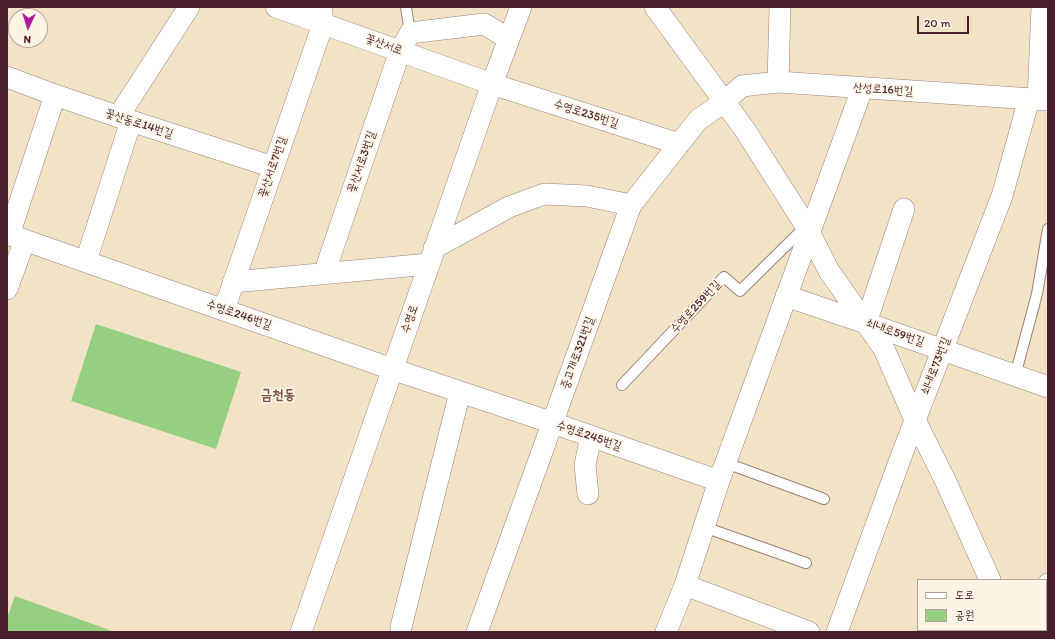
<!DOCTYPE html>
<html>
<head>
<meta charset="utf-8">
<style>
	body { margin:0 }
	#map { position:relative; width:1055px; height:639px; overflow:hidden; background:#f3e3c6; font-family:Itim,"Poor Story",sans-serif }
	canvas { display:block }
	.frame { position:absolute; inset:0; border:8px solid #4a1f2b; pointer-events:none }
	.legend { position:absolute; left:917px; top:579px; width:130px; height:52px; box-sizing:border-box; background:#fcf5e5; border:1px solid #b59f9b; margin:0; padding:5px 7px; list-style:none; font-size:12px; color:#4a1f2b }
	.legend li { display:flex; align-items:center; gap:8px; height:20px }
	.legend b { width:20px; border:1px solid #b59f9b }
	.north { position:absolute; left:8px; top:8px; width:40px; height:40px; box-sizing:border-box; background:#fcf5e5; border:1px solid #b59f9b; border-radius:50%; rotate:184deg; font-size:11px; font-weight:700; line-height:16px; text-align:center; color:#4a1f2b }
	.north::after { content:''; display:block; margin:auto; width:14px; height:18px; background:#b5179e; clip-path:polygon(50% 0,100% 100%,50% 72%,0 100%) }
	.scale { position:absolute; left:917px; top:16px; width:52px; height:18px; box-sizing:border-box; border:2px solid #4a1f2b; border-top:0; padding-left:5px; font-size:12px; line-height:14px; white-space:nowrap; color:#4a1f2b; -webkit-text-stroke:3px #fcf5e5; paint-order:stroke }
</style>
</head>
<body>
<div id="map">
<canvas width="1055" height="639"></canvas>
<div class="frame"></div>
<ul class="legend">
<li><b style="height:5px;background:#fff"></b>도로</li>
<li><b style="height:11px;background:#97cf82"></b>공원</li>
</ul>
<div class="north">N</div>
<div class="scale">20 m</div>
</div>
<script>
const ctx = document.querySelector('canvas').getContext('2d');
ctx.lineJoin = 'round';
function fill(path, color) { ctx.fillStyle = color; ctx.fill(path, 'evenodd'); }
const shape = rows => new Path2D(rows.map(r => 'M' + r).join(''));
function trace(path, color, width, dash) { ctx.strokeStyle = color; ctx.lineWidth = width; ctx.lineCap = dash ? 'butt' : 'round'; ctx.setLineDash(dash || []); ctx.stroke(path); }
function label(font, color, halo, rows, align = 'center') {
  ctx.font = font + ' Itim,"Poor Story",sans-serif'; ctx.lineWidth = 3.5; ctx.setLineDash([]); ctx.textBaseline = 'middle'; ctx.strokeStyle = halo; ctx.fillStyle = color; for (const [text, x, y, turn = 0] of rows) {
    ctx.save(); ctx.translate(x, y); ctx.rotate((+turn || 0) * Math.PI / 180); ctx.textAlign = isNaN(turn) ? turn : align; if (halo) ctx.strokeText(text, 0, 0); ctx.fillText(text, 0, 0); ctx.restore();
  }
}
fill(shape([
	[96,324,241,372,216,449,71,401],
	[15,596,115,632,7,632,7,618]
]), '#97cf82');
const service = shape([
	[406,7,410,33],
	[1015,376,1037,294,1048,229],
	[622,385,724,277,740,291,806,226],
	[726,463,824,499],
	[704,527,806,563]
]);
const minor = shape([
	[276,7,492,84,679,144],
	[655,7,745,130,806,226,829,271,884,349,915,420,946,482,990,580],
	[7,77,55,95,131,121,273,167],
	[778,82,780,7],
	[1038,100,1042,7],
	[118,117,189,7],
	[7,234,392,369,553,423,719,481],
	[9,235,55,95],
	[434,248,509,207,544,194,587,196,631,205],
	[86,261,131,121],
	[324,274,400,51,410,33,484,24,509,39],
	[233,282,429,264],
	[7,289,25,240],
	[786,296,866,323,1048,387],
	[224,310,323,24,321,7],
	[866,323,904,209],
	[588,494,585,465,591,436],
	[685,585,809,632],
	[1046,587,1048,584],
	[401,627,460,392],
	[301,632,492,84,521,7],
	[477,632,631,205,698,120,724,102,742,86,778,82,1048,100],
	[666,632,685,585,719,481,862,89],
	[837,632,902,454,1002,196,1029,99],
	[1016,632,1017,630]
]);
trace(service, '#9e8178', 12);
trace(minor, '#9e8178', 22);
trace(service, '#fff', 10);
trace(minor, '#fff', 21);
label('12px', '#4a1f2b', '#fcf5e5', [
	["꽃산서로",384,45,20],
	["산성로16번길",883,90,4],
	["수영로235번길",586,114,18],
	["꽃산동로14번길",139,124,18],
	["꽃산서로3번길",362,162,-71],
	["꽃산서로7번길",273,167,-71],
	["수영로259번길",696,307,-47],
	["수영로246번길",239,315,19],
	["수영로",410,319,-71],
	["쇠내로59번길",895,333,19],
	["중고개로321번길",578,353,-70],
	["쇠내로73번길",936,366,-69],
	["수영로245번길",589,436,19]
]);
label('bold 14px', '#7d514d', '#fcf5e5', [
	["금천동",278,395]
]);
</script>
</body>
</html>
